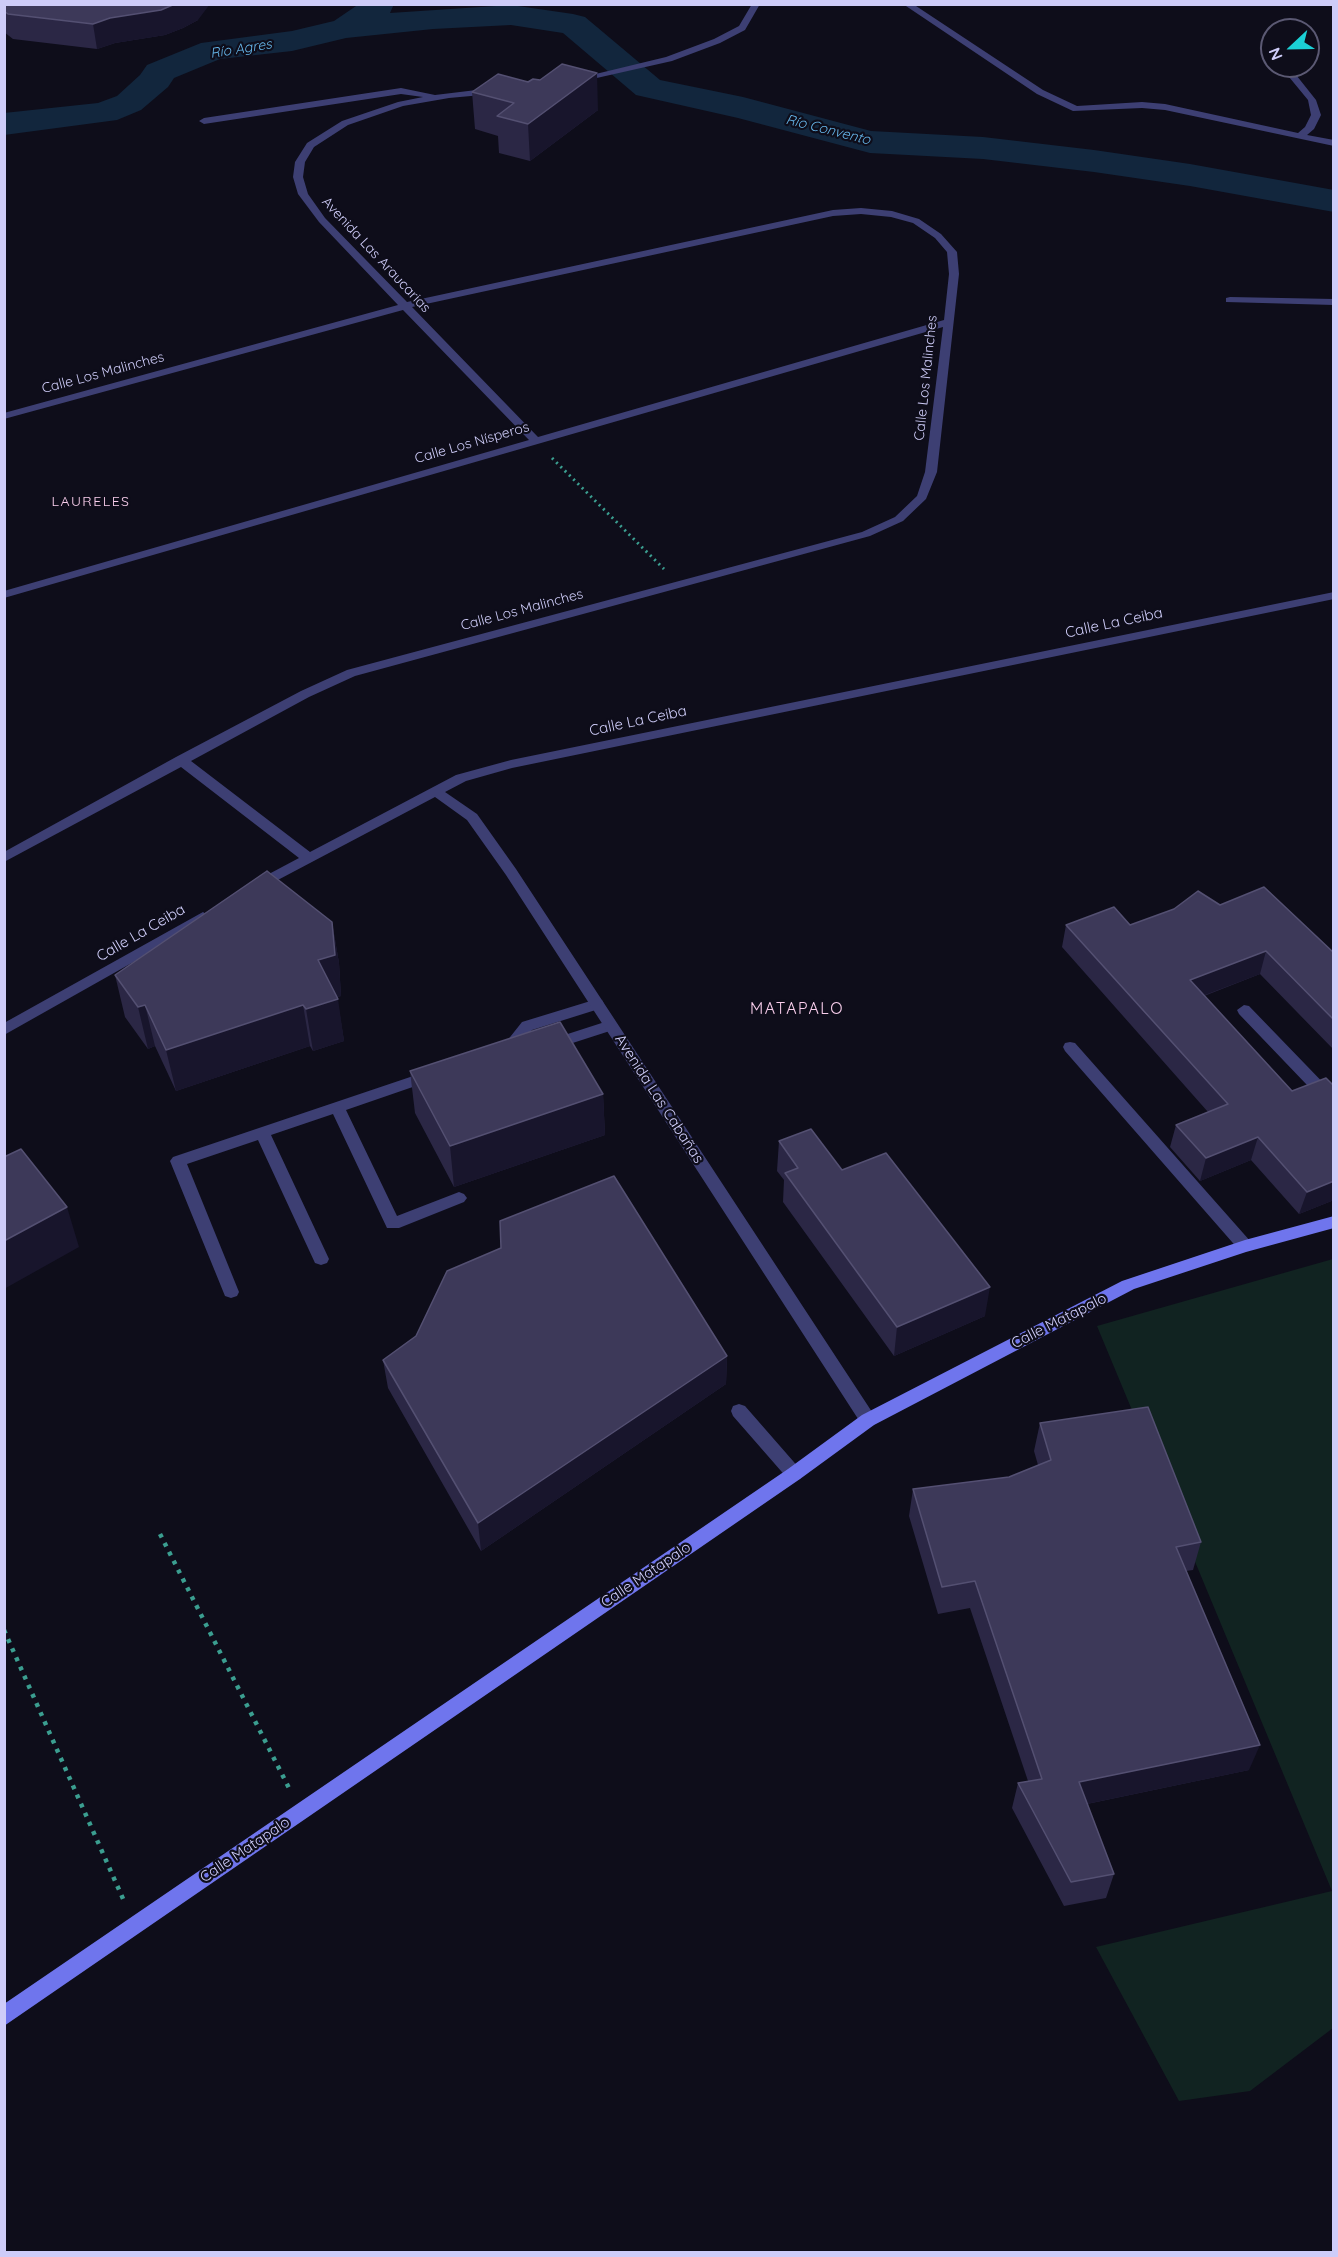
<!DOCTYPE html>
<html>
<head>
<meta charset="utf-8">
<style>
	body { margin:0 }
	#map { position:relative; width:1338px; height:2257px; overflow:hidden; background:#0e0d1a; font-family:Quicksand,sans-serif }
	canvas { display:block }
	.frame { position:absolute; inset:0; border:6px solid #ceccf8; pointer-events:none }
	.north { position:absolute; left:1260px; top:18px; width:60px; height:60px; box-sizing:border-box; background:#0e0d1a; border:2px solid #5b5973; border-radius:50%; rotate:248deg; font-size:16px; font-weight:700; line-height:24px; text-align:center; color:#ceccf8 }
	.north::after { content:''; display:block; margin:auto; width:21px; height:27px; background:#1bd0d5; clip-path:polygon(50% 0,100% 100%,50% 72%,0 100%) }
</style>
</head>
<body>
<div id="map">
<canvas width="1338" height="2257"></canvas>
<div class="frame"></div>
<div class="north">N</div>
</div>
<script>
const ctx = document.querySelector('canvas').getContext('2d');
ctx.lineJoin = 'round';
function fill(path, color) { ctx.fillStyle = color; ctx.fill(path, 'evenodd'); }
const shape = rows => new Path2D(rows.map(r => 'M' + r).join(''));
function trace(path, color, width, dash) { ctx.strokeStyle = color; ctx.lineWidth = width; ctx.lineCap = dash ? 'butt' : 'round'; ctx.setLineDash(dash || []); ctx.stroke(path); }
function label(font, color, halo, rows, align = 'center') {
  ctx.font = font + ' Quicksand,sans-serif'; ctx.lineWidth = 4.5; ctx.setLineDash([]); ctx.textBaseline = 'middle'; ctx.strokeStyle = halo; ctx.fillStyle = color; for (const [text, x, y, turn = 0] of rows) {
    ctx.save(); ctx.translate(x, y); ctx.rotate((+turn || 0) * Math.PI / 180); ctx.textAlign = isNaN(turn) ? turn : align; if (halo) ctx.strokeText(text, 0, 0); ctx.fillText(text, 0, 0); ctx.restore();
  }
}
fill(shape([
	[1333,1259,1333,2028,1250,2091,1179,2101,1096,1947,1332,1891,1097,1326]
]), '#112321');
fill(shape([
	[359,4,394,4,390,13,511,5,573,14,585,17,660,80,743,97,871,131,983,137,1094,150,1190,164,1334,190,1334,212,1190,186,1094,172,983,159,870,153,738,118,636,95,563,33,511,25,433,29,346,38,292,51,220,59,174,78,168,87,141,110,117,120,4,135,4,113,98,103,117,96,140,75,147,65,201,43,292,31,334,21,359,4]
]), '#12263d');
trace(shape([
	[552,458,664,569]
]), '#3b9e90', 3, [2, 4]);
trace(shape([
	[160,1534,290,1790],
	[4,1630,124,1901]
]), '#3b9e90', 4.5, [4, 6]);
fill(shape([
	[597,999,602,1000,604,1004,602,1008,532,1030,515,1050,505,1050,503,1046,522,1022,597,999],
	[1244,1005,1249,1006,1334,1094,1334,1109,1329,1108,1239,1014,1237,1010,1244,1005],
	[611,1020,618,1025,616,1029,551,1050,544,1045,546,1041,611,1020],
	[1070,1042,1075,1043,1251,1242,1253,1246,1251,1250,1239,1250,1065,1051,1063,1047,1065,1043,1070,1042],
	[428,1071,435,1076,433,1080,346,1110,397,1216,459,1192,464,1194,467,1198,464,1202,399,1228,387,1228,333,1114,271,1135,329,1259,327,1263,321,1265,315,1263,258,1140,187,1164,239,1292,237,1296,231,1298,225,1296,170,1161,173,1157,428,1071],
	[739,1404,745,1406,800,1469,803,1474,800,1479,794,1481,788,1479,733,1416,731,1411,733,1406,739,1404]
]), '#3d3f73');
fill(shape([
	[752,4,760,4,745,30,720,43,672,61,579,82,575,79,666,57,714,39,739,26,752,4],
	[903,4,913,4,1043,90,1077,106,1142,102,1165,104,1298,133,1305,127,1311,115,1308,100,1280,66,1289,66,1316,100,1321,115,1314,129,1307,135,1334,140,1334,146,1165,110,1142,108,1073,111,1037,94,903,4],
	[1268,43,1272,45,1272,54,1264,46,1268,43],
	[401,88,435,95,493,88,497,91,493,94,449,98,403,106,348,125,314,147,305,162,303,177,308,194,325,218,407,302,833,210,861,208,892,211,919,219,941,234,957,252,959,274,937,472,926,499,903,521,870,536,355,676,309,697,191,761,310,852,456,775,511,760,1334,592,1334,599,512,768,466,781,445,792,477,814,516,869,874,1415,876,1420,874,1425,868,1427,862,1425,506,875,467,820,435,797,257,891,252,889,250,886,252,883,299,858,181,767,4,862,4,852,176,757,301,691,347,670,862,532,895,517,917,496,925,472,943,327,4,598,4,591,529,440,403,310,4,419,4,413,398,305,319,222,298,194,293,177,295,162,307,143,342,121,398,102,423,97,401,94,204,124,199,121,204,118,401,88],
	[861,214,891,217,913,223,935,238,947,252,949,274,944,320,538,437,412,307,833,216,861,214],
	[1230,297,1334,299,1334,305,1226,302,1226,298,1230,297],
	[203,912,210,917,208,920,4,1035,4,1023,203,912]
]), '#3d3f73');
fill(shape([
	[1334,1216,1334,1228,1246,1252,1134,1289,874,1425,800,1479,4,2026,4,2004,788,1469,862,1415,1122,1281,1245,1240,1334,1216]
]), '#6f75ed');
fill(shape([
	[4,4,198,20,183,28,165,35,115,43,97,49,13,39,4,32],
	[472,92,598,110,530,161,499,153,498,136,475,129],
	[1220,905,1334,953,1334,1050,1260,974,1204,996,1292,1091,1334,1086,1334,1200,1299,1214,1251,1160,1200,1181,1170,1147,1176,1125,1208,1112,1062,947,1066,925,1130,925],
	[332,922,339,963,341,996,337,997,344,1041,313,1051,310,1046,176,1091,155,1046,148,1049,125,1017,115,975],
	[410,1071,603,1094,605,1135,454,1187,415,1113],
	[779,1141,842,1170,985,1316,894,1356,783,1202,784,1180,777,1171],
	[727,1356,726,1384,481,1551,388,1388,383,1360],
	[1040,1423,1201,1542,1193,1570,1186,1571,1249,1770,1087,1804,1114,1874,1106,1898,1064,1906,1012,1808,1018,1783,1028,1781,970,1608,938,1614,909,1516,913,1489,1009,1477,1038,1465,1034,1451]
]), '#2b2745');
fill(shape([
	[175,4,210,4,198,20,183,28,165,35,115,43,97,49,93,24,110,18],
	[597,73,598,110,530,161,528,124],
	[332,922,339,963,341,996,324,1001,318,960],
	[1266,951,1260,974,1184,1003,1190,980],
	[338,999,344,1041,313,1051,306,1009],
	[145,1005,155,1046,148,1049,138,1007],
	[303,1005,310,1046,176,1091,166,1050],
	[603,1094,605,1135,454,1187,450,1146],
	[1258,1137,1251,1160,1200,1181,1206,1158],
	[1334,1181,1334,1200,1299,1214,1307,1192],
	[67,1207,79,1247,4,1289,4,1241],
	[990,1287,985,1316,894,1356,897,1327],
	[727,1356,726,1384,481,1551,478,1523],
	[1260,1745,1249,1770,1072,1807,1079,1782]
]), '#18152c');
const building = shape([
	[4,4,175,4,161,10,110,18,93,24,8,14,4,11,4,4],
	[562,64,597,73,528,124,497,116,514,103,472,92,498,74,528,82,533,79,540,80,562,64],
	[267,871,332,922,335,955,318,960,338,999,306,1009,303,1005,166,1050,145,1005,138,1007,115,975,267,871],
	[1264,887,1334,953,1334,1020,1266,951,1190,980,1292,1091,1326,1078,1334,1086,1334,1181,1307,1192,1258,1137,1206,1158,1176,1125,1228,1104,1066,925,1114,907,1130,925,1174,909,1198,891,1220,905,1264,887],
	[560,1022,603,1094,450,1146,410,1071,560,1022],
	[811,1129,842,1170,886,1153,990,1287,897,1327,785,1173,798,1168,779,1141,811,1129],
	[21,1149,67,1207,4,1241,4,1157,21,1149],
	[614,1176,727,1356,478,1523,383,1360,416,1336,447,1271,501,1248,500,1221,614,1176],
	[1148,1407,1201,1542,1176,1547,1260,1745,1079,1782,1114,1874,1071,1882,1018,1783,1042,1779,975,1581,942,1587,913,1489,1009,1477,1051,1460,1040,1423,1148,1407]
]);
fill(building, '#3d3959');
trace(building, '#545072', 1.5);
label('italic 14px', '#67b8ec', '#0e0d1a', [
	["Río Agres",241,49,-9],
	["Río Convento",828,130,14]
]);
label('14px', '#ceccf8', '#0e0d1a', [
	["Avenida Las Araucarias",376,255,47],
	["Calle Los Malinches",103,373,-15],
	["Calle Los Malinches",926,378,-84],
	["Calle Los Nísperos",472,443,-16],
	["Calle Los Malinches",522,610,-15]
]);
ctx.letterSpacing = '1.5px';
label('14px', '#f9ceec', '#0e0d1a', [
	["LAURELES",91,502]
]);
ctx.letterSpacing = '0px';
label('15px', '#ceccf8', '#0e0d1a', [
	["Calle La Ceiba",1114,623,-12],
	["Calle La Ceiba",638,721,-12],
	["Calle La Ceiba",141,933,-30],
	["Avenida Las Cabañas",659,1099,57],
	["Calle Matapalo",1059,1321,-27],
	["Calle Matapalo",646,1575,-34],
	["Calle Matapalo",245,1850,-34]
]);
ctx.letterSpacing = '1.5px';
label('16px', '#f9ceec', '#0e0d1a', [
	["MATAPALO",797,1009]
]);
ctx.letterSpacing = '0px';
</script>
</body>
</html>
